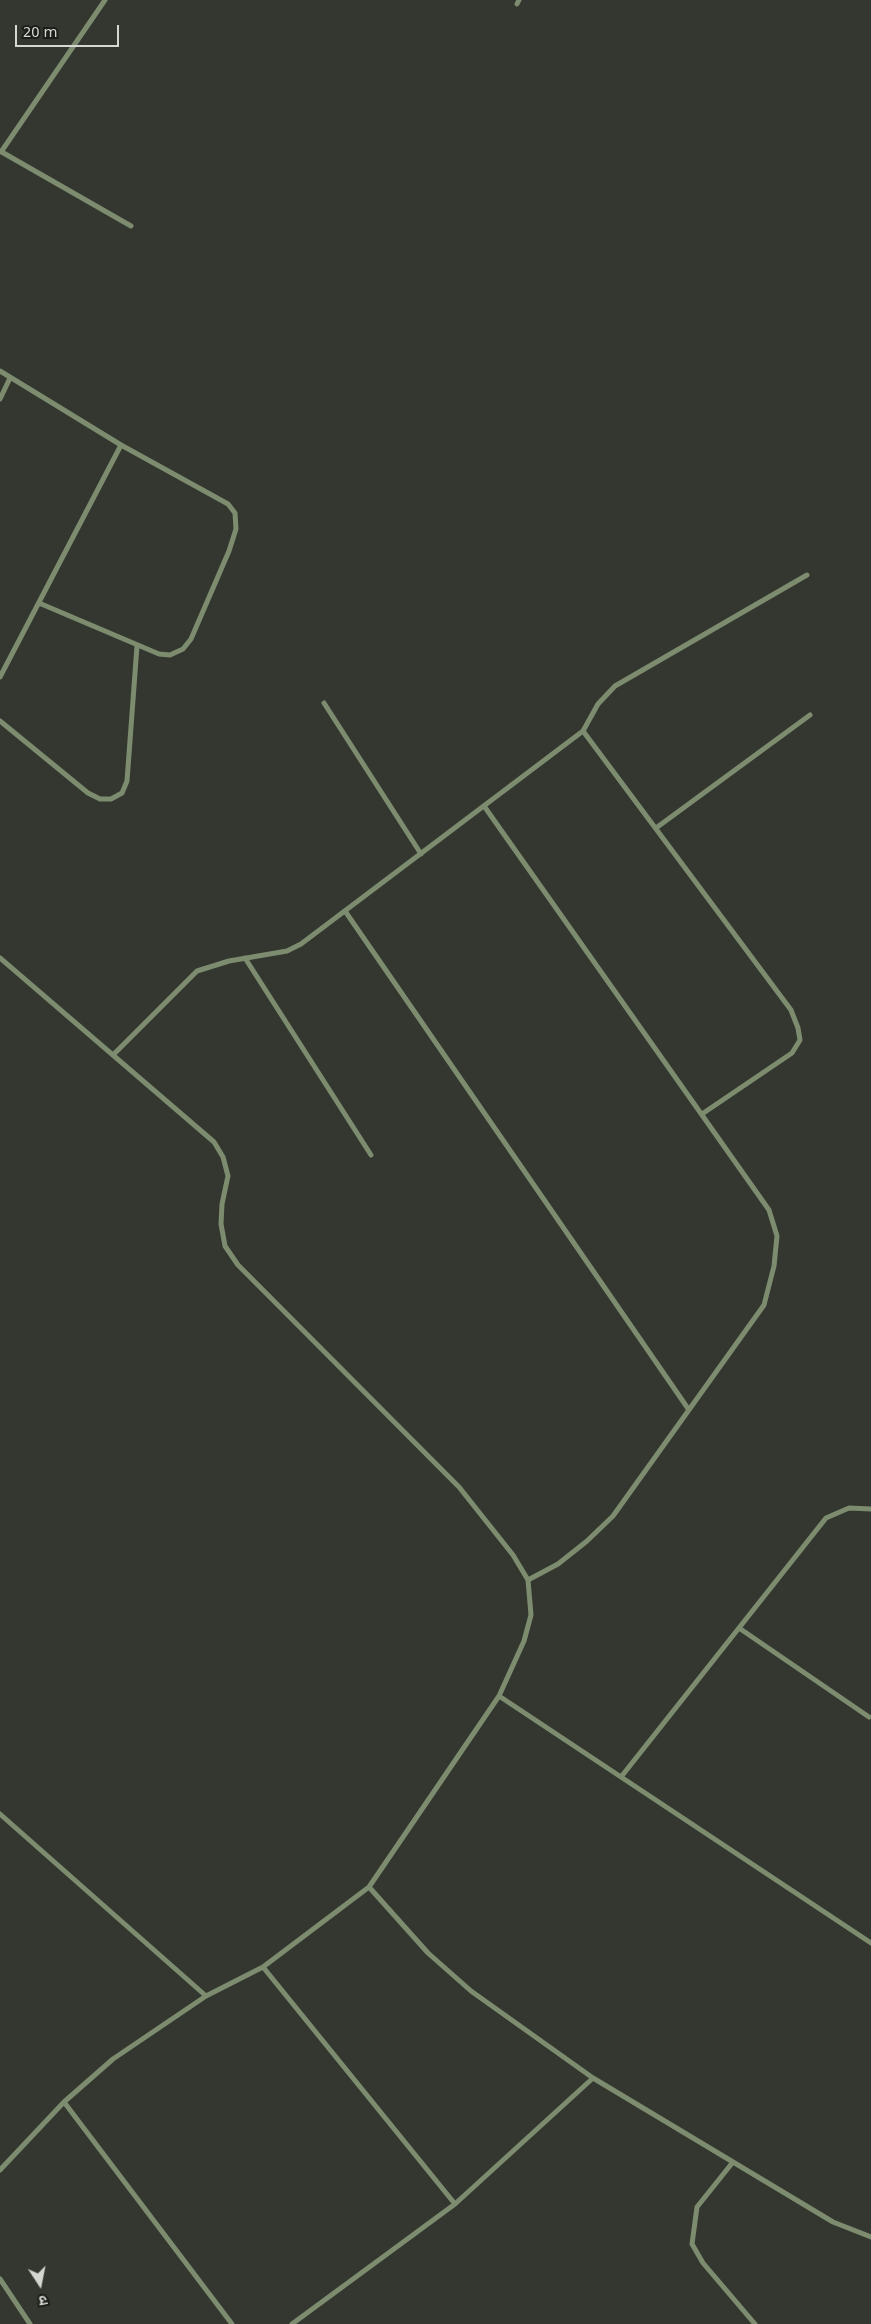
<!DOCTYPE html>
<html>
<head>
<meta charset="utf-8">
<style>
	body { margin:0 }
	#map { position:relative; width:871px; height:2324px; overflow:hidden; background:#33372f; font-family:Georgia,"Noto Sans Devanagari",serif }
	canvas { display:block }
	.north { position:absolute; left:15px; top:2259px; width:50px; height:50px; -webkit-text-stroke:4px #1c1e1a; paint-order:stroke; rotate:169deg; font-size:14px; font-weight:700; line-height:20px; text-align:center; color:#d4d7d2 }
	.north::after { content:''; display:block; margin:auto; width:18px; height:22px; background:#d4d7d2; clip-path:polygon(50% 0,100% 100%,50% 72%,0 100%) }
	.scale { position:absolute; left:15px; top:25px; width:104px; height:22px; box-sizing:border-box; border:2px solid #d4d7d2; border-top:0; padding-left:6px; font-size:15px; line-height:18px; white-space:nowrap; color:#d4d7d2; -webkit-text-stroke:4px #1c1e1a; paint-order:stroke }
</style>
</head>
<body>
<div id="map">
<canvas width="871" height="2324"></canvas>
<div class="north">उ</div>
<div class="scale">20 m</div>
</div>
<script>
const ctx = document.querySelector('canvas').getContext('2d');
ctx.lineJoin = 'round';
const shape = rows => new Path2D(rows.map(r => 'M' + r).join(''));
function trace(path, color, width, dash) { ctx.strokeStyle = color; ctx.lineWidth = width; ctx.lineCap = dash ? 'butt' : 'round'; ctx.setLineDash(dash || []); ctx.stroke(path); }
trace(shape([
	[517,4,519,0],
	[0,151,131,226],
	[1,152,105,0],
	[0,371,121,445,228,504,235,513,236,529,229,551,191,639,183,649,170,655,159,654,39,603],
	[0,399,10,378],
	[0,677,121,445],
	[324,703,421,854],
	[0,721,88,793,100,799,111,799,122,793,127,781,137,646],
	[583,731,598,704,615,686,807,575],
	[484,806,769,1210,777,1236,774,1266,764,1305,613,1516,587,1541,558,1564,528,1580],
	[656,828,810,715],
	[345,911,689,1410],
	[0,958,214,1142,223,1157,228,1176,222,1204,221,1224,225,1246,238,1265,459,1487,513,1555,528,1580,531,1615,524,1641,499,1696,369,1887,263,1967,206,1996,113,2059,64,2102,0,2170],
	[245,958,371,1155],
	[113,1055,197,971,229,961,287,951,301,944,583,731,791,1010,798,1028,800,1040,792,1053,702,1114],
	[739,1628,869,1717],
	[499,1696,871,1943],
	[621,1777,826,1518,849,1508,871,1509],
	[0,1814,206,1996],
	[369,1887,428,1953,471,1991,593,2078],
	[263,1967,455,2204],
	[64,2102,232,2324],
	[733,2162,697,2207,692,2244,703,2263,755,2324],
	[0,2279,30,2324],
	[292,2324,455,2204,593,2078,833,2222,871,2237]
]), '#7d8c6f', 5);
</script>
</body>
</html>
